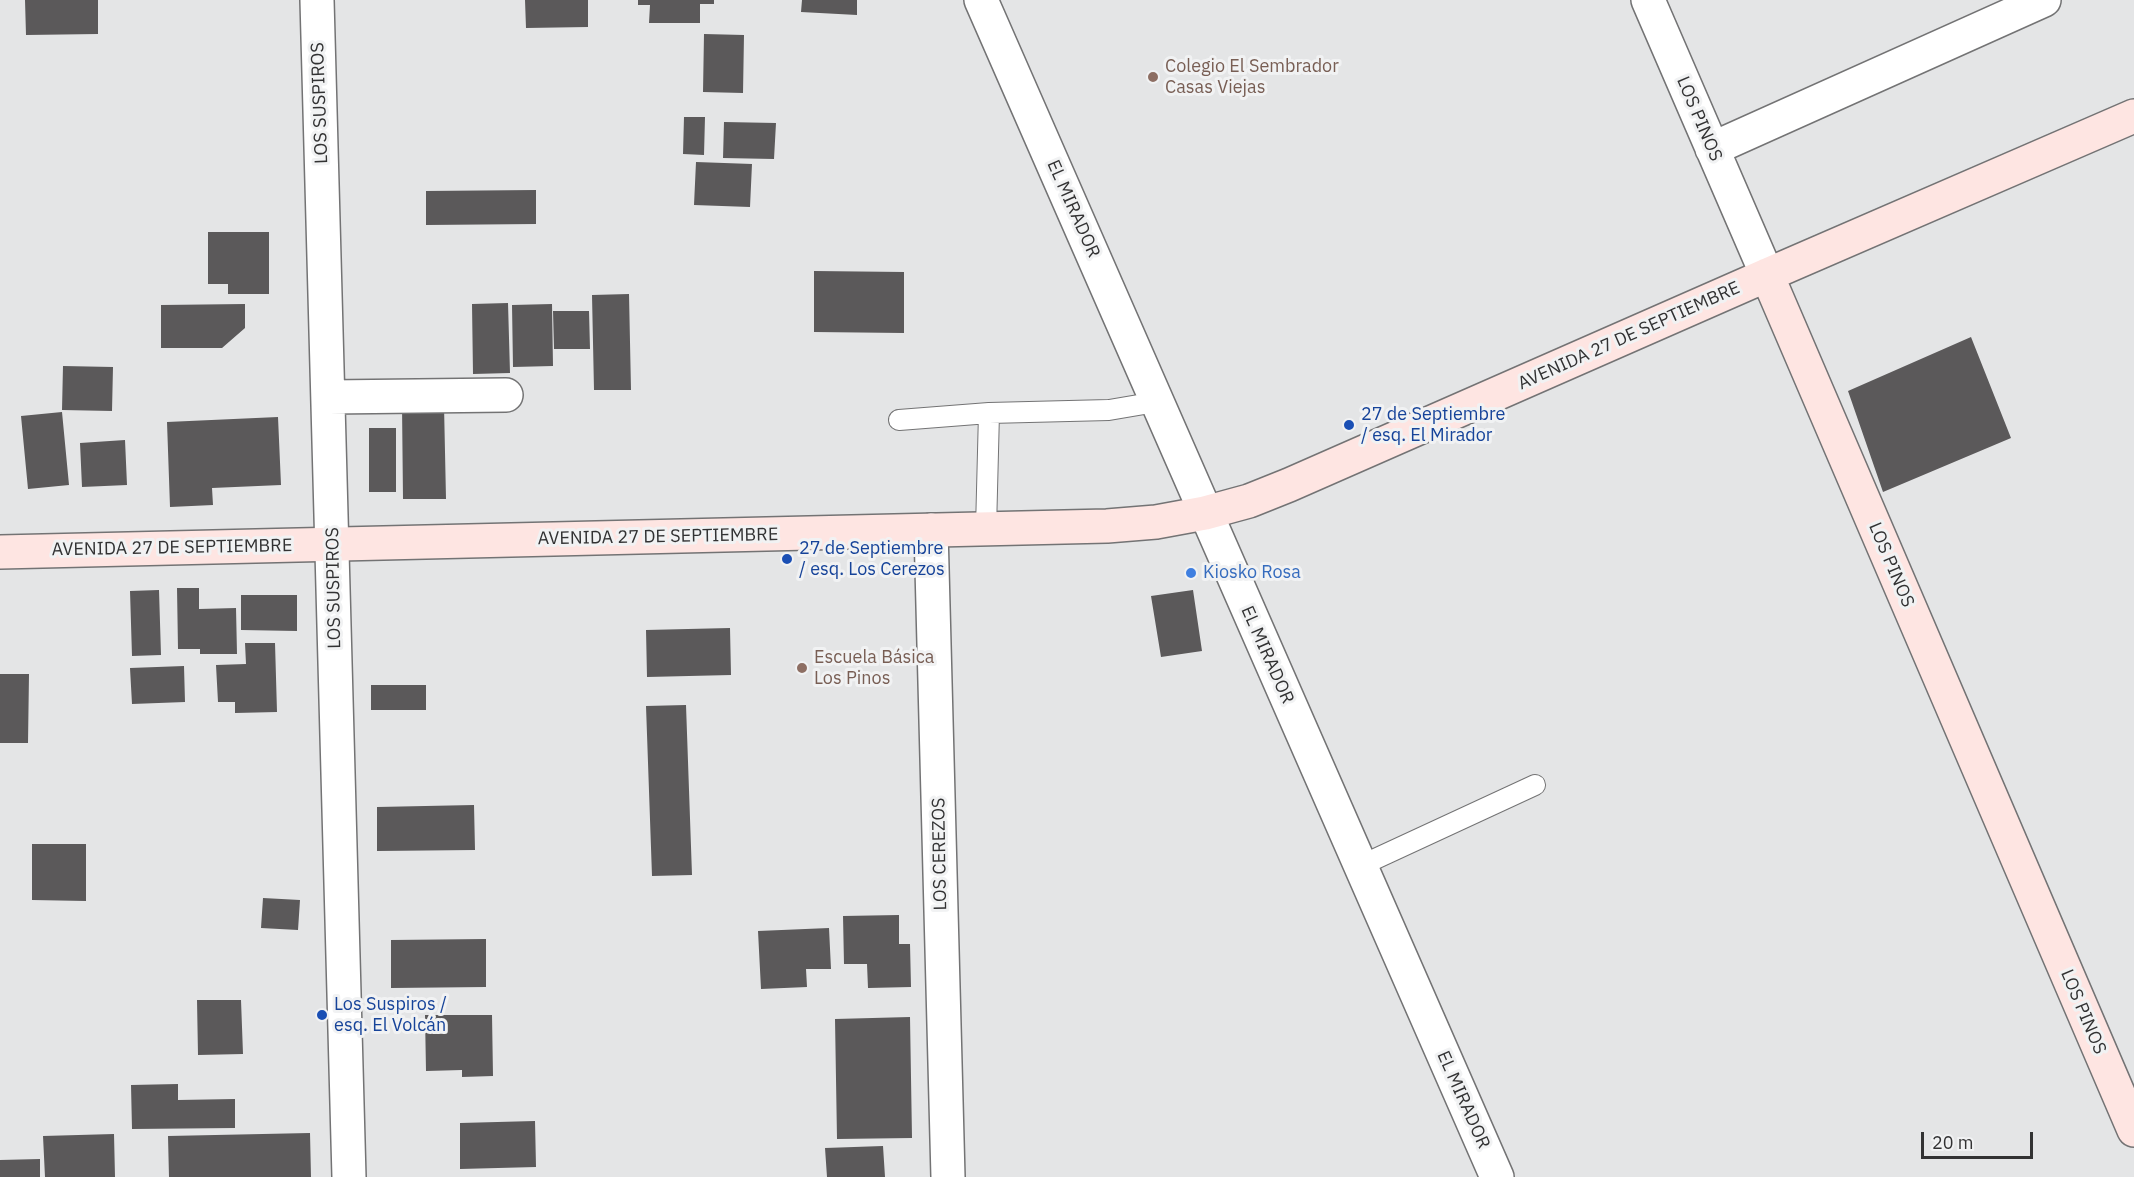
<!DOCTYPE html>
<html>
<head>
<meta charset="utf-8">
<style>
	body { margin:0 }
	#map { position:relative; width:2134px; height:1177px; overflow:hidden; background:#e4e5e6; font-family:"IBM Plex Sans",sans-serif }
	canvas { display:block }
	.scale { position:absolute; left:1921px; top:1132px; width:112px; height:27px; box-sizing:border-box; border:3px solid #323233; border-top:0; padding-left:8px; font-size:18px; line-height:21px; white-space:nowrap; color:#323233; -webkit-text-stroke:4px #f1f2f3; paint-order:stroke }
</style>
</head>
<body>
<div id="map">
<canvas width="2134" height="1177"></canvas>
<div class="scale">20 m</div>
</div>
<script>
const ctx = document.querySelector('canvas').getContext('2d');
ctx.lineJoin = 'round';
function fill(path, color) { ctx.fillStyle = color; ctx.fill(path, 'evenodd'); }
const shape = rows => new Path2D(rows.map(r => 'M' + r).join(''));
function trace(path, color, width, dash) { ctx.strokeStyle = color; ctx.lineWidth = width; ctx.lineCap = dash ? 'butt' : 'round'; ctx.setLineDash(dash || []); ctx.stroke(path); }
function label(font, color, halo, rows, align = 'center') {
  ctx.font = font + ' "IBM Plex Sans",sans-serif'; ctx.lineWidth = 6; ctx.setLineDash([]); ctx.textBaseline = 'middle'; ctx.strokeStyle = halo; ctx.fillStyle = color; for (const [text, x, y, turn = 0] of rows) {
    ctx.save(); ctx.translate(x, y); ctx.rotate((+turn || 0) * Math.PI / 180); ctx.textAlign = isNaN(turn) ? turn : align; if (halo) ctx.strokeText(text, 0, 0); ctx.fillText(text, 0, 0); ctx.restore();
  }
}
fill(shape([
	[25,0,98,0,98,34,26,35],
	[525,0,588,0,588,27,526,28],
	[638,0,714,0,714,4,700,4,700,23,649,23,650,5,638,5],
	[802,0,857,0,857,15,801,12],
	[704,34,744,35,743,93,703,92],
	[684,117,705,117,704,155,683,154],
	[724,122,776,123,774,159,723,158],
	[696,162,752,164,750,207,694,205],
	[536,190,536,224,426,225,426,191],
	[208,232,269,232,269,294,228,294,228,284,208,284],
	[814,271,904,272,904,333,814,332],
	[629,294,631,390,594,390,592,295],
	[508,303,510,373,473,374,472,304],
	[245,304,245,328,222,348,161,348,161,305],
	[552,304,553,366,513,367,512,305],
	[553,311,589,311,590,349,554,349],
	[1971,337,2011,438,1883,492,1848,391],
	[63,366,113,367,112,411,62,410],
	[402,405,444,405,446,499,403,499],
	[62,412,69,485,28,489,21,416],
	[278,417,281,485,212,488,213,505,170,507,167,422],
	[369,428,396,428,396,492,369,492],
	[125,440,127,485,82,487,80,443],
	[177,588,199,588,199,609,236,608,237,654,200,654,200,649,178,649],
	[159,590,161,655,132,656,130,591],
	[1193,590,1202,651,1161,657,1151,596],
	[241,595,297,595,297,631,241,630],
	[730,628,731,675,647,677,646,630],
	[245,643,275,643,277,712,235,713,235,702,218,702,216,665,246,664],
	[184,666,185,702,132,704,130,668],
	[0,674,29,674,28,743,0,743],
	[371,685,426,685,426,710,371,710],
	[686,705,692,875,652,876,646,706],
	[474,805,475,850,377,851,377,807],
	[32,844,86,844,86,901,32,900],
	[263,898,300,900,298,930,261,928],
	[899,915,899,944,910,944,911,987,868,988,867,964,844,964,843,916],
	[829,928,831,969,806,969,807,987,761,989,758,931],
	[486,939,486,987,391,988,391,940],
	[197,1000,241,1000,243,1054,198,1055],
	[425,1015,492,1015,493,1076,462,1077,462,1070,426,1071],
	[910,1017,912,1138,837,1139,835,1019],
	[178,1084,178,1100,235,1099,235,1128,132,1129,131,1085],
	[535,1121,536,1167,460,1169,460,1123],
	[310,1133,311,1177,169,1177,168,1136],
	[114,1134,115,1177,45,1177,43,1136],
	[883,1146,885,1177,827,1177,825,1148],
	[40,1159,40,1177,0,1177,0,1160]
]), '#5b595a');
const lane = shape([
	[899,420,989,413,1109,410,1156,402],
	[986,529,989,413],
	[1360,866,1535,785]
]);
const street = shape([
	[317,0,349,1177],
	[981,0,1497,1177],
	[1648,0,1767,275],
	[1712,149,2044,0],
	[329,397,506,395],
	[931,530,948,1177]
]);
const secondary = shape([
	[1767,275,2134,1130],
	[0,552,1107,526,1156,522,1205,513,1249,501,1289,485,1767,275,2134,116]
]);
trace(lane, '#737374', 22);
trace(street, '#737374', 36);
trace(secondary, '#737374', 36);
trace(lane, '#fff', 20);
trace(street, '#fff', 33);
trace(secondary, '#fee5e2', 33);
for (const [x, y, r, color] of [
	[1153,77,6,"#8d6e63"],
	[1349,425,6,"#1a4fb4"],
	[787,559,6,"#1a4fb4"],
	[1191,573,6,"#3f7fe0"],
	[802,668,6,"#8d6e63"],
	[322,1015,6,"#1a4fb4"]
]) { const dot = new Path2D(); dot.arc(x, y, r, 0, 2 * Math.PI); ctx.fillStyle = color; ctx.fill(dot); trace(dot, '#f1f2f3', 2); }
label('18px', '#785e54', '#f1f2f3', [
	["Colegio El Sembrador",1165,67],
	["Casas Viejas",1165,88],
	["Escuela Básica",814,658],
	["Los Pinos",814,679]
], 'left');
label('18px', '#323233', '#f1f2f3', [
	["LOS SUSPIROS",320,103,-92],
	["LOS PINOS",1699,119,67],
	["EL MIRADOR",1073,209,66],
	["AVENIDA 27 DE SEPTIEMBRE",1629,336,-24],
	["AVENIDA 27 DE SEPTIEMBRE",658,537,-1],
	["AVENIDA 27 DE SEPTIEMBRE",172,548,-1],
	["LOS PINOS",1891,565,67],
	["LOS SUSPIROS",334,588,-91],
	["EL MIRADOR",1267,655,66],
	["LOS CEREZOS",940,854,-91],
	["LOS PINOS",2083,1012,67],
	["EL MIRADOR",1463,1100,66]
]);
label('18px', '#164399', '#f1f2f3', [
	["27 de Septiembre",1361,415],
	["/ esq. El Mirador",1361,436],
	["27 de Septiembre",799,549],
	["/ esq. Los Cerezos",799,570],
	["Los Suspiros /",334,1005],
	["esq. El Volcán",334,1026]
], 'left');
label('18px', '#366cbe', '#f1f2f3', [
	["Kiosko Rosa",1203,573]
], 'left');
</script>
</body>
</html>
